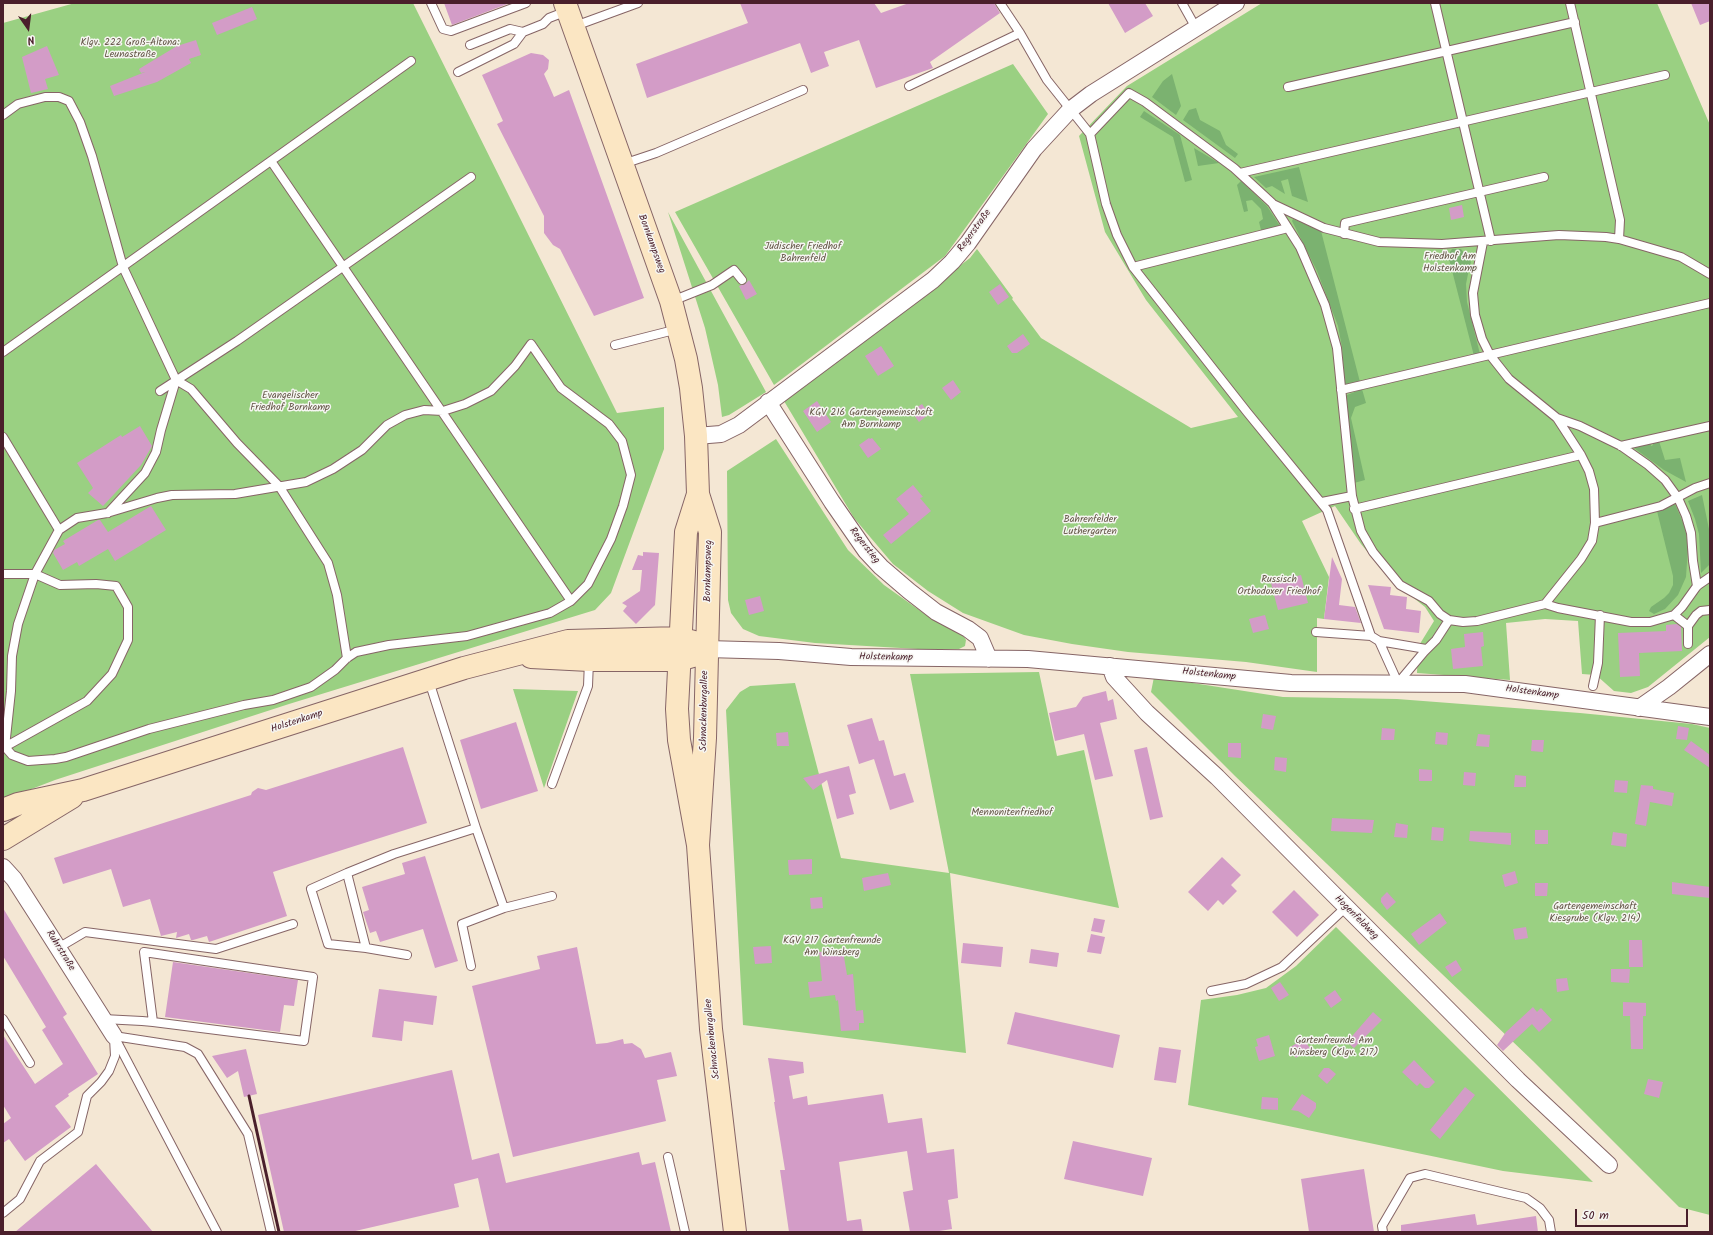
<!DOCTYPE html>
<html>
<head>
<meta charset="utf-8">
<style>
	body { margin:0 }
	#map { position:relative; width:1713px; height:1235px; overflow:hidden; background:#f4e7d4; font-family:Kalam,sans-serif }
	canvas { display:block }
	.frame { position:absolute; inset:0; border:4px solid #4a1f2b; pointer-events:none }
	.north { position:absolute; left:8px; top:8px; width:40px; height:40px; -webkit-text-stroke:3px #f6f6f2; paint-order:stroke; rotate:166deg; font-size:11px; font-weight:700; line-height:16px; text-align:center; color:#4a1f2b }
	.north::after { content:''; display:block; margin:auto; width:14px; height:18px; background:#4a1f2b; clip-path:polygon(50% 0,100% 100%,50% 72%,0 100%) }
	.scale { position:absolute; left:1575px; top:1209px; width:113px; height:18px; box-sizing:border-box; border:2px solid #4a1f2b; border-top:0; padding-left:5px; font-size:12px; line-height:14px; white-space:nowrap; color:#4a1f2b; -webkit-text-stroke:3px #f6f6f2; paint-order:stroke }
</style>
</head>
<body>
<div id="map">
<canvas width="1713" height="1235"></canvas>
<div class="frame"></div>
<div class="north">N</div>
<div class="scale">50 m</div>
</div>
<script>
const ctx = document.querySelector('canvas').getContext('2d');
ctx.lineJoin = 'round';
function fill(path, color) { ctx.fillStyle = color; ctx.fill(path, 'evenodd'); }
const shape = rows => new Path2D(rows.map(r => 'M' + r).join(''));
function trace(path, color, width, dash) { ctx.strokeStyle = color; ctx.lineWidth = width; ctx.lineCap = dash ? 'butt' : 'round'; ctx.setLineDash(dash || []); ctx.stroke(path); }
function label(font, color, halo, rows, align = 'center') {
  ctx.font = font + ' Kalam,sans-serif'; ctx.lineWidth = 3; ctx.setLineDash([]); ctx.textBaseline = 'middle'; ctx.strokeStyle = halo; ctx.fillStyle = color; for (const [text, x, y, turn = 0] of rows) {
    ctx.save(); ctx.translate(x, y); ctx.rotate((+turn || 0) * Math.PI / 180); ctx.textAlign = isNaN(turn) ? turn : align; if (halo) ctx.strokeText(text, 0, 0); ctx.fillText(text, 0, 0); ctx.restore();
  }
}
fill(shape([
	[75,3,413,3,617,413,664,407,664,449,611,593,595,610,289,704,55,780,3,800,3,23],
	[1262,3,1657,3,1710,125,1710,637,1648,687,1631,693,1614,691,1596,675,1582,674,1578,621,1545,619,1506,623,1510,680,1417,673,1418,647,1434,621,1425,607,1390,579,1361,544,1335,506,1302,521,1329,577,1324,619,1317,618,1317,672,1246,662,1128,652,1072,644,1024,635,963,613,928,591,893,564,854,518,784,401,970,258,977,249,1013,298,1012,299,1041,338,1191,428,1238,417,1146,300,1105,232,1079,136,1127,86],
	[1013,64,1048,114,945,256,774,385,675,212],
	[668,212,766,392,729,415,722,417,718,385,705,328],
	[776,439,848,550,884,585,929,617,957,631,964,637,966,640,965,646,959,649,918,649,815,643,759,636,743,629,731,613,728,600,727,471],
	[1039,672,1057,756,1084,750,1119,908,950,873,966,1053,743,1025,726,710,740,692,750,686,795,683,841,858,949,873,910,674],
	[1154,677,1283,697,1397,699,1580,713,1692,724,1710,728,1710,1215,1679,1207,1533,1061,1235,776,1151,692],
	[513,689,578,691,544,788],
	[1336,927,1593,1182,1503,1171,1188,1105,1201,1000,1237,995,1266,988,1296,966]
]), '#9ad082');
fill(shape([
	[1172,74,1181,106,1176,115,1152,97,1163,81],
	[1196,108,1200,120,1220,131,1226,145,1238,154,1235,158,1183,120,1189,110],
	[1144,111,1180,135,1192,180,1185,182,1173,137,1140,117],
	[1194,148,1219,163,1198,166],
	[1299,167,1308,202,1292,196,1288,179,1281,181,1285,194,1272,186,1266,188,1254,177],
	[1241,181,1267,206,1280,226,1261,230,1259,222,1263,219,1261,209,1252,200,1246,201,1248,211,1244,212,1237,185],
	[1293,219,1321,231,1360,382,1345,386,1342,347,1338,326,1317,271,1292,221],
	[1452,249,1461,249,1471,262,1469,269,1466,284,1467,302,1480,354,1474,356,1448,255],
	[1362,389,1366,403,1355,407,1351,418,1365,480,1354,483,1344,400,1347,395],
	[1659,441,1665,460,1680,458,1686,482,1664,470,1634,448,1636,446,1650,442,1651,446,1653,445,1653,442],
	[1702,495,1710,534,1710,564,1701,573,1699,534,1695,519,1688,501],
	[1675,504,1685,527,1688,547,1686,577,1678,595,1665,609,1654,614,1649,611,1651,607,1664,598,1669,593,1673,585,1673,576,1657,511]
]), '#7bb270');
fill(shape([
	[444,3,510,3,452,25],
	[740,3,874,3,881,13,909,3,994,3,1000,13,930,62,933,68,876,88,859,40,824,52,829,66,811,73,800,43,647,98,636,64,748,23],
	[1108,3,1145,3,1153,16,1125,33],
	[1691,3,1710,3,1710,21,1700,25],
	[252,7,257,19,217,35,212,23],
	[196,40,201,55,189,59,191,63,157,82,114,96,110,86,145,72,141,73,139,69,177,46],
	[47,46,59,75,45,79,48,89,31,93,22,57],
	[531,53,543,55,549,60,548,69,544,74,554,97,569,90,644,298,594,316,560,249,553,245,544,233,544,216,497,124,503,121,482,75],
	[1462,205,1464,217,1451,220,1449,208],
	[749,280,757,294,746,300,739,286,745,284],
	[1000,284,1009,297,998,305,989,292],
	[1023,334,1030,344,1017,353,1012,353,1007,346],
	[881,346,894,366,878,376,865,356],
	[953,380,961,392,951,400,942,388],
	[817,401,831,422,817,432,803,411],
	[922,404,929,414,919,422,911,411],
	[140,426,152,446,141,465,103,506,88,493,93,488,77,463,121,435,122,437],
	[869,438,870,439,872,438,881,449,868,458,859,445],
	[913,485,923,497,920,498,931,511,891,544,883,535,909,514,896,499],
	[151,506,166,530,115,561,108,549,79,566,77,562,63,570,53,553,54,550,65,544,63,541,98,520,100,520,108,532],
	[643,552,659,553,655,605,636,624,623,611,627,606,622,603,640,591,642,570,632,570,638,555,643,556],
	[1332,557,1342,579,1339,605,1355,607,1361,623,1324,619],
	[1301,575,1308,603,1278,610,1271,583],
	[1368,585,1391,587,1390,595,1407,597,1406,609,1421,611,1419,633,1384,629],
	[760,596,764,611,749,615,745,600],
	[1265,615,1269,629,1253,633,1249,619],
	[1677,624,1681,627,1682,651,1639,653,1640,676,1620,677,1618,633,1666,631,1666,625],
	[1483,632,1484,646,1481,647,1483,666,1453,669,1451,649,1465,647,1464,634],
	[1106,691,1108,701,1113,699,1117,719,1100,723,1113,776,1095,780,1084,734,1055,741,1049,713,1076,707,1083,697],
	[1263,714,1276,716,1273,730,1261,728],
	[872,718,879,741,884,740,894,776,905,773,914,802,890,810,874,759,859,764,847,725],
	[516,722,538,791,481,809,460,740],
	[1678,726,1689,728,1687,740,1676,739],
	[1382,728,1395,729,1394,740,1381,740],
	[788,732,789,746,777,746,776,733],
	[1436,732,1448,733,1447,745,1435,744],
	[1478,734,1490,735,1489,747,1476,746],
	[1532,740,1544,740,1543,752,1531,751],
	[1691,741,1710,755,1710,768,1684,750],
	[1228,743,1241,743,1241,758,1228,757],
	[403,747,427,823,273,872,287,916,209,942,207,936,193,940,191,940,189,934,176,938,177,932,161,936,150,899,123,907,111,869,63,884,54,858,251,795,252,792,258,788,266,790],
	[1147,747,1163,817,1150,820,1134,750],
	[1275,757,1287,758,1286,772,1274,770],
	[849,766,856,793,849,795,854,814,837,819,827,780,813,790,803,778],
	[1419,769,1432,770,1432,781,1419,781],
	[1464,772,1476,773,1475,786,1463,785],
	[1515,775,1526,776,1526,787,1514,787],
	[1615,780,1628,781,1627,793,1614,792],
	[1641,785,1653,786,1653,789,1674,793,1672,806,1650,802,1646,826,1635,824],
	[1332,818,1374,820,1372,833,1331,831],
	[1396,823,1408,825,1407,838,1394,837],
	[1432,827,1444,828,1443,841,1431,840],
	[1535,830,1548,830,1548,844,1535,844],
	[1470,831,1511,833,1511,845,1469,841],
	[1613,832,1627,834,1626,847,1611,845],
	[425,856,458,961,435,968,423,929,380,942,376,931,370,933,363,912,369,910,362,887,405,874,402,863],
	[1222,857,1241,875,1231,885,1237,891,1223,905,1218,900,1208,911,1188,892],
	[812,859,812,874,789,875,788,860],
	[1515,871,1518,883,1505,887,1502,875],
	[888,873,891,885,864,891,862,878],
	[1672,882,1710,887,1710,898,1672,894],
	[1535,883,1548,883,1547,896,1535,896],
	[1294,890,1319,915,1297,937,1272,912],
	[1387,892,1396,902,1387,910,1381,902,1381,898],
	[822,897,823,908,811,909,810,898],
	[3,908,67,1014,63,1017,98,1074,68,1094,69,1096,55,1106,71,1127,25,1161,9,1139,3,1143,3,1124,11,1118,3,1105,3,1035,35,1084,63,1064,42,1030,46,1027,3,956],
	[1440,913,1447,923,1419,945,1411,934],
	[1094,918,1105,920,1102,933,1091,931],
	[1526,927,1528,938,1515,940,1513,929],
	[1091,934,1105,937,1101,954,1087,952],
	[1629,940,1642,940,1643,967,1629,967],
	[963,943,1003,947,1001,967,961,963],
	[771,946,772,963,755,964,753,947],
	[577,947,596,1044,607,1043,623,1039,624,1044,632,1043,641,1049,645,1058,671,1052,677,1076,657,1080,666,1121,513,1157,472,986,540,969,537,956],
	[1031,949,1059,953,1057,967,1029,963],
	[837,950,837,952,843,951,847,975,853,974,856,1011,863,1010,864,1023,859,1023,859,1030,841,1031,838,1000,836,1001,835,995,810,998,808,982,822,981,819,952],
	[1456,960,1462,970,1452,977,1445,967],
	[173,962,298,980,294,1006,284,1005,280,1032,165,1017],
	[1611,969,1630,969,1629,983,1611,982],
	[1567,978,1569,990,1557,992,1556,979],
	[1280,982,1289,995,1279,1001,1271,988],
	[379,989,437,996,433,1025,404,1021,402,1041,372,1037],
	[1335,990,1342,1000,1331,1008,1324,998],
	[1623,1002,1646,1003,1646,1016,1643,1016,1643,1049,1631,1049,1630,1016,1623,1016],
	[1533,1007,1537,1012,1541,1008,1552,1020,1539,1032,1532,1024,1503,1051,1497,1045,1506,1032],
	[1015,1012,1120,1035,1113,1068,1007,1044],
	[1373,1012,1382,1020,1354,1048,1347,1042],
	[1269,1035,1275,1056,1259,1061,1255,1047,1258,1046,1256,1039],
	[1303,1039,1310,1048,1296,1058,1289,1048],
	[1159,1047,1181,1050,1176,1083,1154,1080],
	[246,1049,257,1094,244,1097,238,1071,227,1078,212,1056],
	[768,1058,803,1062,804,1073,789,1076,793,1099,807,1096,808,1105,883,1094,888,1123,922,1118,927,1153,954,1149,958,1198,948,1200,952,1229,933,1232,910,1232,903,1192,913,1190,907,1151,839,1162,847,1221,861,1219,863,1232,789,1232,780,1170,785,1170,774,1102,775,1102],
	[1414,1060,1435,1082,1429,1088,1425,1088,1420,1083,1417,1086,1402,1072],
	[1324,1068,1329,1068,1336,1074,1327,1084,1318,1076],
	[452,1070,472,1160,499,1153,506,1183,639,1152,642,1165,655,1162,671,1232,490,1232,478,1178,454,1184,459,1207,351,1232,284,1232,258,1115],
	[1648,1079,1663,1082,1659,1098,1644,1094],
	[1465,1087,1475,1095,1440,1139,1430,1130],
	[1302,1094,1316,1103,1316,1108,1309,1118,1298,1111,1291,1110],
	[1262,1097,1278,1098,1278,1110,1261,1109],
	[1073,1141,1152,1158,1143,1196,1064,1179],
	[96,1164,153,1232,15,1232],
	[1364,1169,1374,1232,1309,1232,1301,1179],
	[1475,1214,1477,1225,1536,1216,1538,1232,1401,1232,1401,1225]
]), '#d39cc7');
const lane = shape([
	[431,3,443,29,451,31,526,3],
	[1000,3,1020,33,1047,80,1090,134,1106,204,1117,235,1133,267,1247,412,1327,510,1371,636],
	[1182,3,1196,28],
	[1435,3,1491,241],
	[1570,3,1620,220,1619,239],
	[575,26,638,3],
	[470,45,510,29,523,32],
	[458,72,514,44,523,32,543,24,549,18,567,11],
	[909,86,1020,33],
	[1288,87,1575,22],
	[3,115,18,104,45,97,59,97,69,101,80,122,92,156,123,267,176,380,191,389,237,443,279,486,328,563,337,595,347,658],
	[1090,134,1129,93,1145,102,1234,168,1272,203,1300,247,1325,305,1337,348,1352,496,1361,531,1373,552,1400,585,1429,601,1440,614,1449,620,1463,622,1477,621,1545,604,1558,608,1631,622,1650,622,1674,615,1682,607,1697,586,1710,577],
	[271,161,571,601],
	[623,164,656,153,803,90],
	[1240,173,1665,75],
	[1273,204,1324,228,1379,242,1442,244,1559,235,1606,237,1619,239,1681,257,1710,274],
	[1344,234,1345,223,1544,177],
	[1483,242,1473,293,1475,315,1482,339,1490,355,1509,379,1557,418,1581,455,1589,471,1594,489,1595,523,1592,541,1581,559,1545,604],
	[1133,267,1288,228],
	[672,301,712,285,734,270,742,280],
	[531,344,561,388,609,424,622,441,631,475,623,506,611,539,588,584,571,601,550,613,467,636,389,645,356,652,347,658,335,670,311,687,273,700,244,705,149,729,66,757,55,759,28,761,12,755,5,747,11,691,12,656,18,624,35,574,59,530,77,518,107,513,157,498,172,495,235,494,306,482,333,469,362,450,387,425,405,415,424,410,443,411,465,404,491,391,515,366,531,344],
	[615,345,678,329],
	[3,352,411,61],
	[1341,390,1710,303],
	[160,391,237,341,471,177],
	[1557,418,1580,426,1621,446,1648,465,1665,480,1678,498,1686,516,1691,533,1693,561,1697,586],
	[3,437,59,530],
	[1621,446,1710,426],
	[1322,502,1352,496],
	[1354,509,1581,455],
	[108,513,145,473,156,452,161,430,176,380],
	[1595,523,1661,506,1695,488,1710,483],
	[3,574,35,574,60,585,96,584,116,586,128,607,128,640,112,674,87,701,3,748],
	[1674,615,1688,626,1688,644],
	[1688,626,1696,615,1701,611,1710,610],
	[1316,632,1371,636,1379,641,1398,683,1424,652,1436,640,1449,620],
	[1379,641,1426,649],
	[1593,686,1598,663,1600,615],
	[552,784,588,686,589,661],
	[347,873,366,948,328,944,311,889,347,873,394,854,476,828,429,681],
	[504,908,552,896],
	[58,948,85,932,216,949,293,924],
	[366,948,407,955],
	[471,966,462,924,504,908,476,828],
	[1211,991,1246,984,1282,967,1345,908],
	[3,1019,30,1063],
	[103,1019,142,1021,153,1022,304,1041,313,977,144,952,153,1022],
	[114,1036,185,1047,198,1054,248,1134,271,1232],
	[114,1036,217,1232],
	[668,1157,685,1232],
	[3,1213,20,1199,40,1161,78,1132,87,1096,101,1082,109,1071,115,1056,114,1038],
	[1383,1232,1382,1226,1410,1178,1425,1174,1526,1198,1540,1208,1549,1220,1551,1232]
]);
const street = shape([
	[768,402,832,502,866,551,881,567,909,591,936,612,968,629,980,638,989,659],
	[696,436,721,434,739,425,933,280,952,262,968,243,1034,149,1070,110,1091,94,1236,3],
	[707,649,779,651,851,657,1028,659,1291,683,1465,684,1710,717],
	[1110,666,1114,677,1147,713,1217,777,1518,1080,1609,1165],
	[1639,708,1669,687,1710,654],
	[3,867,14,879,39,918,114,1036]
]);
const secondary = shape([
	[565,3,671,301,686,359,691,388,696,436,698,494,710,532,705,738,698,845],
	[698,494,686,532,677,709,679,740,698,845,711,1029,735,1232],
	[531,657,589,660,679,660,693,656],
	[3,810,18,804,83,790,464,668,568,641,680,638,694,642],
	[3,839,72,797]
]);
trace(lane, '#866566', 10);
trace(street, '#866566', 18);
trace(secondary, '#866566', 24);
trace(lane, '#fff', 8);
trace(street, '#fff', 16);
trace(secondary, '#fbe6c3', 22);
trace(shape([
	[249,1096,279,1232]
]), '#4a1f2b', 3);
label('10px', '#625445', '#f6f6f2', [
	["Klgv. 222 Groß-Altona:",130,43],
	["Leunastraße",130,55],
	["Jüdischer Friedhof",803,247],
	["Bahrenfeld",803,259],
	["Friedhof Am",1450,257],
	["Holstenkamp",1450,269],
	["Evangelischer",290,396],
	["Friedhof Bornkamp",290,408],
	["KGV 216 Gartengemeinschaft",871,413],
	["Am Bornkamp",871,425],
	["Bahrenfelder",1090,520],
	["Luthergarten",1090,532],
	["Russisch",1279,580],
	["Orthodoxer Friedhof",1279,592],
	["Mennonitenfriedhof",1012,813],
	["Gartengemeinschaft",1595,907],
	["Kiesgrube (Klgv. 214)",1595,919],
	["KGV 217 Gartenfreunde",832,941],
	["Am Winsberg",832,953],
	["Gartenfreunde Am",1334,1041],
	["Winsberg (Klgv. 217)",1334,1053]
]);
label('10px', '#4a1f2b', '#f6f6f2', [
	["Regerstraße",975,231,-54],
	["Bornkampsweg",651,244,70],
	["Regerstieg",864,546,52],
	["Bornkampsweg",709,571,-89],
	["Holstenkamp",886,658,1],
	["Holstenkamp",1209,675,6],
	["Holstenkamp",1532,693,8],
	["Schnackenburgallee",705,711,-89],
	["Holstenkamp",297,722,-18],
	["Hogenfeldweg",1356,918,45],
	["Ruhrstraße",60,951,58],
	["Schnackenburgallee",713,1039,-96]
]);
</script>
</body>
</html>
